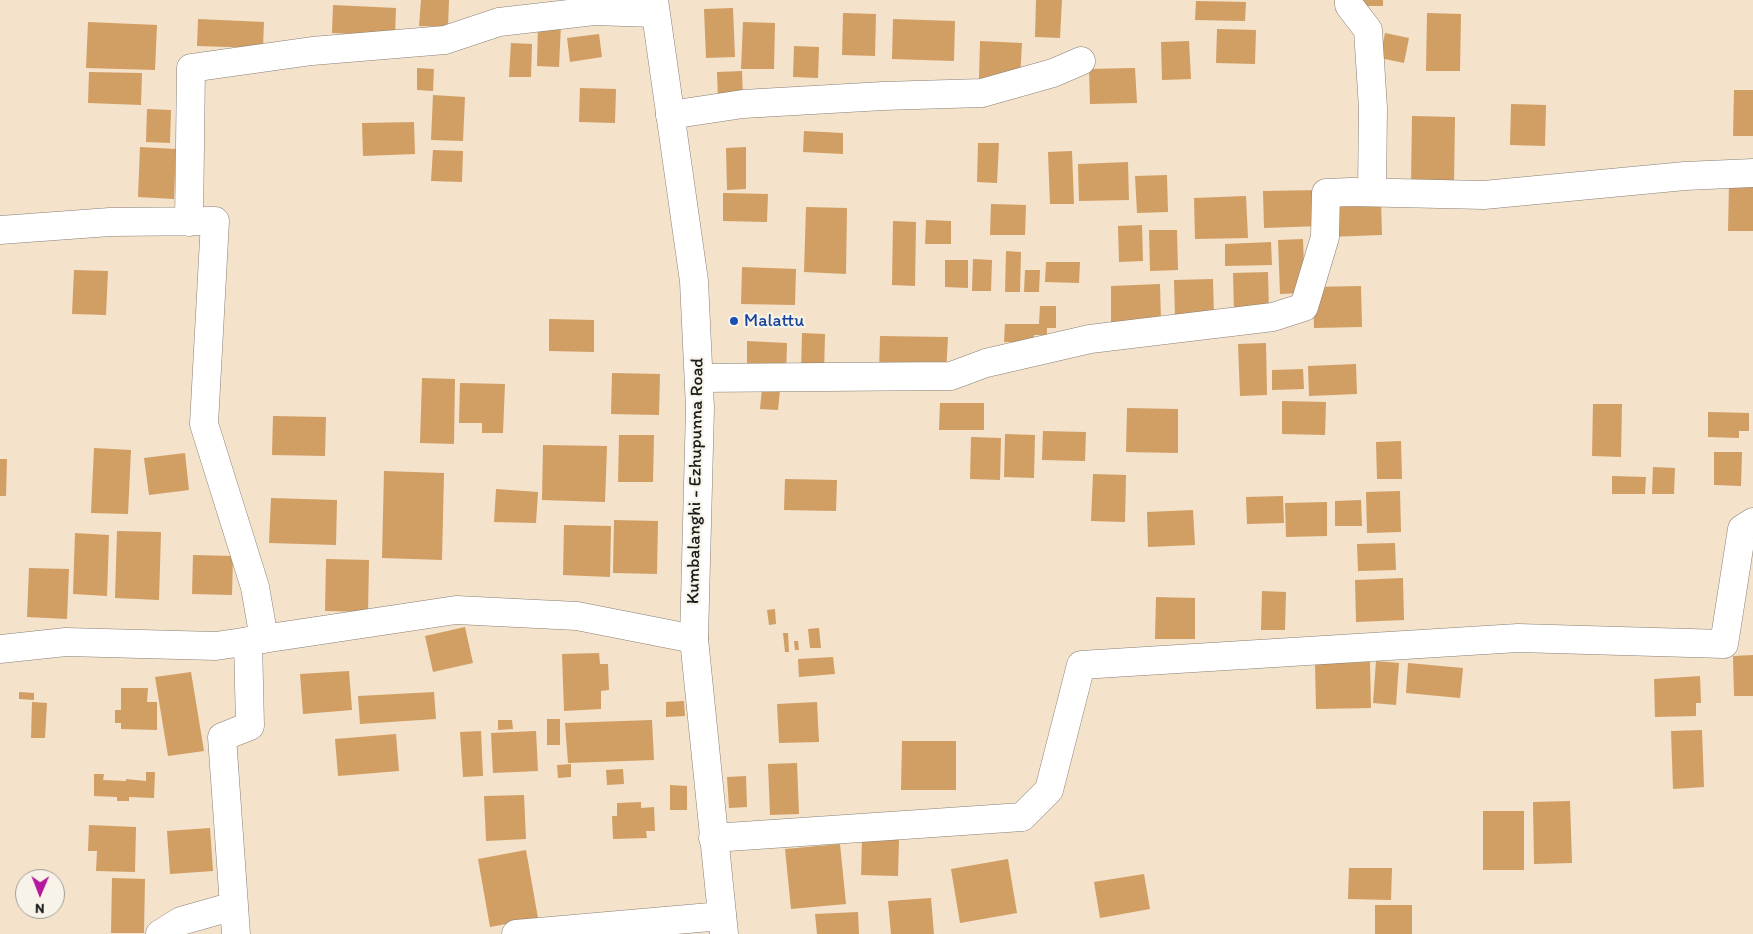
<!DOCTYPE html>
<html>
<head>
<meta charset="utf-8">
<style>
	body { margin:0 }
	#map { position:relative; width:1753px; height:934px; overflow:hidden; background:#f4e2cb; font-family:Itim,sans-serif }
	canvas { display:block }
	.north { position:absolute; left:15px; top:869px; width:50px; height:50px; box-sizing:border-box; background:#f7f3e8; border:1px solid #9f9d96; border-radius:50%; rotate:181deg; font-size:14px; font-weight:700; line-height:20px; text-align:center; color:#1c1c1c }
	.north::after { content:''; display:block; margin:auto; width:18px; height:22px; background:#b5179e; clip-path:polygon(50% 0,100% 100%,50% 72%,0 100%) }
</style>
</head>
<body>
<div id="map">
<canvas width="1753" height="934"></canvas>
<div class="north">N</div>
</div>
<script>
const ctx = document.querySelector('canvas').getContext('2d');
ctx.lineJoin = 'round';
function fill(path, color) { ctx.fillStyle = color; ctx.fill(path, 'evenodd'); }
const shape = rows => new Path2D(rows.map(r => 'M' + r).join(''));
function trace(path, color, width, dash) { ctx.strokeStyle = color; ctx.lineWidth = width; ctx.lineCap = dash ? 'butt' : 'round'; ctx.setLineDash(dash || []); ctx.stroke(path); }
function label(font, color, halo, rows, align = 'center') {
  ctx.font = font + ' Itim,sans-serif'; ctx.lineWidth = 4.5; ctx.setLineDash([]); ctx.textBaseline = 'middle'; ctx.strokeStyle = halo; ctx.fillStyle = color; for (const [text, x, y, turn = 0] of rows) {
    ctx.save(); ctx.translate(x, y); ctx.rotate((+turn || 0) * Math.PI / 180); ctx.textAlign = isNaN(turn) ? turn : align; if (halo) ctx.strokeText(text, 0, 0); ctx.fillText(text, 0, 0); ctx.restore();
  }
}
fill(shape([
	[421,0,449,0,448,27,419,26],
	[1036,0,1062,0,1060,38,1035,37],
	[1358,0,1383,0,1383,6,1358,6],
	[1196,1,1246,2,1245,21,1195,20],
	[333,5,396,8,395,36,332,33],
	[733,8,735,57,706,58,704,9],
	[843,13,876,14,875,56,842,55],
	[1427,13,1461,14,1460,71,1426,71],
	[198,19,264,22,263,48,197,46],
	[893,19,955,21,954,61,892,59],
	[88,22,157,25,155,70,86,68],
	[743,22,775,23,774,69,741,69],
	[538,23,561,24,559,67,537,66],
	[1217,29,1256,30,1255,64,1216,63],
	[1385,33,1409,38,1404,63,1380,58],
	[599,34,602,57,570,62,567,38],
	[980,41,1022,43,1020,80,979,79],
	[1189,41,1191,79,1162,80,1161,42],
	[511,43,532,44,531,77,509,77],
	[794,46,819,47,818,78,793,77],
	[417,68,434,69,433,91,417,90],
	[1135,68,1137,103,1090,104,1089,69],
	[742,71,743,99,718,100,717,72],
	[89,72,142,73,141,105,88,103],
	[580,88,616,89,615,123,579,122],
	[1734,90,1753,90,1753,136,1733,136],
	[433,95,465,97,463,141,431,140],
	[1511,104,1546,105,1545,146,1510,145],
	[147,109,171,110,170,143,146,142],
	[1412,116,1455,117,1454,185,1411,184],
	[414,122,415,154,363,156,362,123],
	[804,131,843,133,843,154,803,152],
	[978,143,999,143,997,183,977,182],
	[140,147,176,149,174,199,138,197],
	[746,147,746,189,727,190,726,148],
	[433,150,463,151,462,182,431,181],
	[1072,151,1074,204,1050,204,1048,152],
	[1128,162,1129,200,1079,201,1078,164],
	[1167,175,1168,212,1137,213,1135,176],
	[1729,184,1753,184,1753,231,1728,231],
	[1320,190,1321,226,1264,228,1263,191],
	[723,193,768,194,767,222,723,221],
	[1246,196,1248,238,1195,239,1194,198],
	[1381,200,1382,235,1328,237,1328,201],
	[991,204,1026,205,1025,235,990,235],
	[806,207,847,208,846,274,804,272],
	[926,220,951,221,951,244,925,244],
	[893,221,916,222,915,286,892,285],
	[1142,225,1143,261,1119,262,1118,226],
	[1149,230,1177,230,1178,270,1150,271],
	[1303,239,1305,293,1280,294,1278,240],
	[1271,242,1272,265,1225,266,1225,244],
	[1006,251,1021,252,1020,292,1005,292],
	[973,259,992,260,991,291,972,291],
	[945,260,968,260,968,288,945,287],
	[1046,262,1080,262,1079,283,1045,282],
	[742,267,796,269,795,305,741,304],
	[74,270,108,271,106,315,72,314],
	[1025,270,1040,270,1039,292,1024,292],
	[1268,272,1269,313,1234,314,1233,273],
	[1213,279,1214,317,1175,319,1174,280],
	[1160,284,1161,321,1111,322,1111,286],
	[1361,286,1362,327,1314,328,1313,287],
	[1040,306,1056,306,1056,328,1047,328,1047,335,1034,335,1034,342,1004,342,1005,324,1039,324],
	[549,319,594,320,594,352,549,351],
	[802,333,825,334,824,374,801,373],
	[880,336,948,337,946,373,879,372],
	[747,341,787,343,786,377,747,375],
	[1266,343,1267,395,1240,396,1238,344],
	[1356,364,1357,394,1309,396,1308,366],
	[1303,369,1304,389,1272,390,1272,370],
	[612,373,660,374,659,415,611,414],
	[422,378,455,379,454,444,420,443],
	[763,378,781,380,778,410,760,409],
	[460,383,505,384,503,433,482,433,482,423,459,423],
	[1282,401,1326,402,1325,435,1282,434],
	[940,403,984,403,984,430,939,430],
	[1593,404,1622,404,1621,457,1592,456],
	[1127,408,1178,409,1178,453,1126,452],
	[1708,412,1749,413,1749,431,1739,431,1739,438,1708,437],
	[273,416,326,417,325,456,272,455],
	[1043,431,1086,432,1085,461,1042,460],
	[1005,434,1035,435,1034,478,1004,477],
	[619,435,654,435,653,482,618,482],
	[971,437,1001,438,1000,480,970,479],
	[1401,441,1402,479,1377,479,1376,442],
	[543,445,607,446,605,502,542,500],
	[94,448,131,450,128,514,91,513],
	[1714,452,1742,452,1741,486,1714,485],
	[185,453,189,490,149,495,144,458],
	[0,459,7,459,6,496,0,496],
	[1653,467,1675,468,1674,494,1652,494],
	[384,471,444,473,442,560,382,558],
	[1093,474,1126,475,1125,522,1091,521],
	[1612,476,1646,477,1645,494,1612,494],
	[785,479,837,480,836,511,784,510],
	[496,489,538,492,536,523,494,522],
	[1400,491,1401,532,1367,533,1366,492],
	[1283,496,1284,523,1247,524,1246,497],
	[271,498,337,500,336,545,269,543],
	[1361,500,1362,526,1335,526,1335,501],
	[1327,502,1327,536,1286,537,1285,503],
	[1193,510,1195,545,1148,547,1147,512],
	[614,520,658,521,657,574,613,573],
	[564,525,611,526,610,577,563,575],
	[117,531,161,532,159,600,115,598],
	[75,533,109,535,107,596,73,594],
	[1395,543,1396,570,1358,571,1357,544],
	[193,555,233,556,232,595,192,594],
	[326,559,369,560,368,612,325,611],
	[29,568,69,569,67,619,27,617],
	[1403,578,1404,620,1356,622,1355,580],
	[1262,591,1286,592,1285,630,1261,630],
	[1156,597,1195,598,1195,639,1155,639],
	[775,609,776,624,769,625,767,610],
	[465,627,473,663,433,672,425,636],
	[819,628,821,648,810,648,808,629],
	[783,633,788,633,789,652,785,652],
	[794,641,798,641,799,650,795,650],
	[599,653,600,664,608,664,609,690,601,691,601,709,564,711,562,654],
	[1753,655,1753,696,1734,696,1733,656],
	[833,657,835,674,799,677,798,659],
	[1376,661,1399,663,1396,705,1373,703],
	[1370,662,1371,708,1316,709,1315,663],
	[1408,663,1463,668,1460,698,1406,693],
	[349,671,352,710,303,714,300,674],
	[191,672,204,751,168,756,155,677],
	[1700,676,1701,703,1696,703,1696,716,1655,717,1654,679],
	[121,688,148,688,147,702,157,702,157,730,121,729,121,723,115,723,115,710,121,710],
	[19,692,34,693,34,700,19,699],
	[434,692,436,719,360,724,358,696],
	[684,701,685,716,666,717,666,702],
	[32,702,47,703,45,738,31,738],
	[817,702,819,742,779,743,777,704],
	[547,719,560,719,560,745,547,745],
	[498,720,512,720,513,729,498,730],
	[652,720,654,760,568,763,565,723],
	[1702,730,1704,787,1673,789,1671,731],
	[481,731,483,776,463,777,460,732],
	[536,731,538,771,493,773,491,733],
	[396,734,399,771,338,776,335,739],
	[902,741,956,741,956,790,901,790],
	[797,763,799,814,770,815,768,764],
	[571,764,571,777,558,778,557,765],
	[623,769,624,784,607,785,606,770],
	[146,772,155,772,154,798,129,797,129,801,117,801,117,797,94,796,94,774,104,774,103,780,126,781,126,779,146,781],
	[746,776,747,807,729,808,727,777],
	[670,785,687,786,687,810,670,810],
	[524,795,526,839,486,841,484,796],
	[1570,801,1572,863,1534,864,1533,802],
	[641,802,641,808,654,807,655,831,646,831,647,838,613,839,612,816,617,816,617,803],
	[1483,811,1524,811,1524,870,1483,870],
	[89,825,136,827,135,872,96,871,97,851,88,851],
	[210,828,213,871,170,874,167,831],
	[862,839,899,839,898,876,861,875],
	[840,844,846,904,791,909,785,849],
	[526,850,538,918,490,927,478,859],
	[1008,859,1017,913,960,923,951,869],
	[1349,868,1392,868,1391,900,1348,899],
	[1144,874,1150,909,1100,918,1094,882],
	[112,878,145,879,144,933,111,933],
	[931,898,934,934,891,934,888,901],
	[1375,905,1412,905,1412,934,1375,934],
	[858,912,859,934,817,934,815,914]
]), '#d19e64');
const minor = shape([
	[1349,0,1349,5,1368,30,1373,108,1372,192],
	[670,115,743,104,883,96,982,93,1053,73,1081,61],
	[189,222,191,68,312,51,445,40,499,22,594,11,655,13],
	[0,230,110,222,215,221,204,424,255,587,264,639],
	[699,378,951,376,986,363,1090,339,1273,317,1304,307,1325,237,1326,193,1351,192,1484,195,1685,176,1753,173],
	[0,649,66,642,216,646,456,610,577,616,694,639],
	[713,838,1022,817,1049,790,1081,665,1518,638,1724,644,1742,529,1753,522],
	[160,934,181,921,234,906],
	[236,934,222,737,250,726,248,641],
	[516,934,722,916]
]);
const major = shape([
	[654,0,694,281,700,408,694,639,724,934]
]);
trace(minor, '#887f74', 29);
trace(major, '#887f74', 29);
trace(minor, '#fff', 28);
trace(major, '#fff', 28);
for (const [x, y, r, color] of [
	[734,321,5,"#1a4fb4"]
]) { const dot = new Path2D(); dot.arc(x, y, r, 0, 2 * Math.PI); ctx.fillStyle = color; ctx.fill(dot); trace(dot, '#f7f3e8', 2); }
label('18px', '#164399', '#f7f3e8', [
	["Malattu",744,321]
], 'left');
label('18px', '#1c1c1c', '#f7f3e8', [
	["Kumbalanghi - Ezhupunna Road",696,481,-89]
]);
</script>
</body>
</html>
